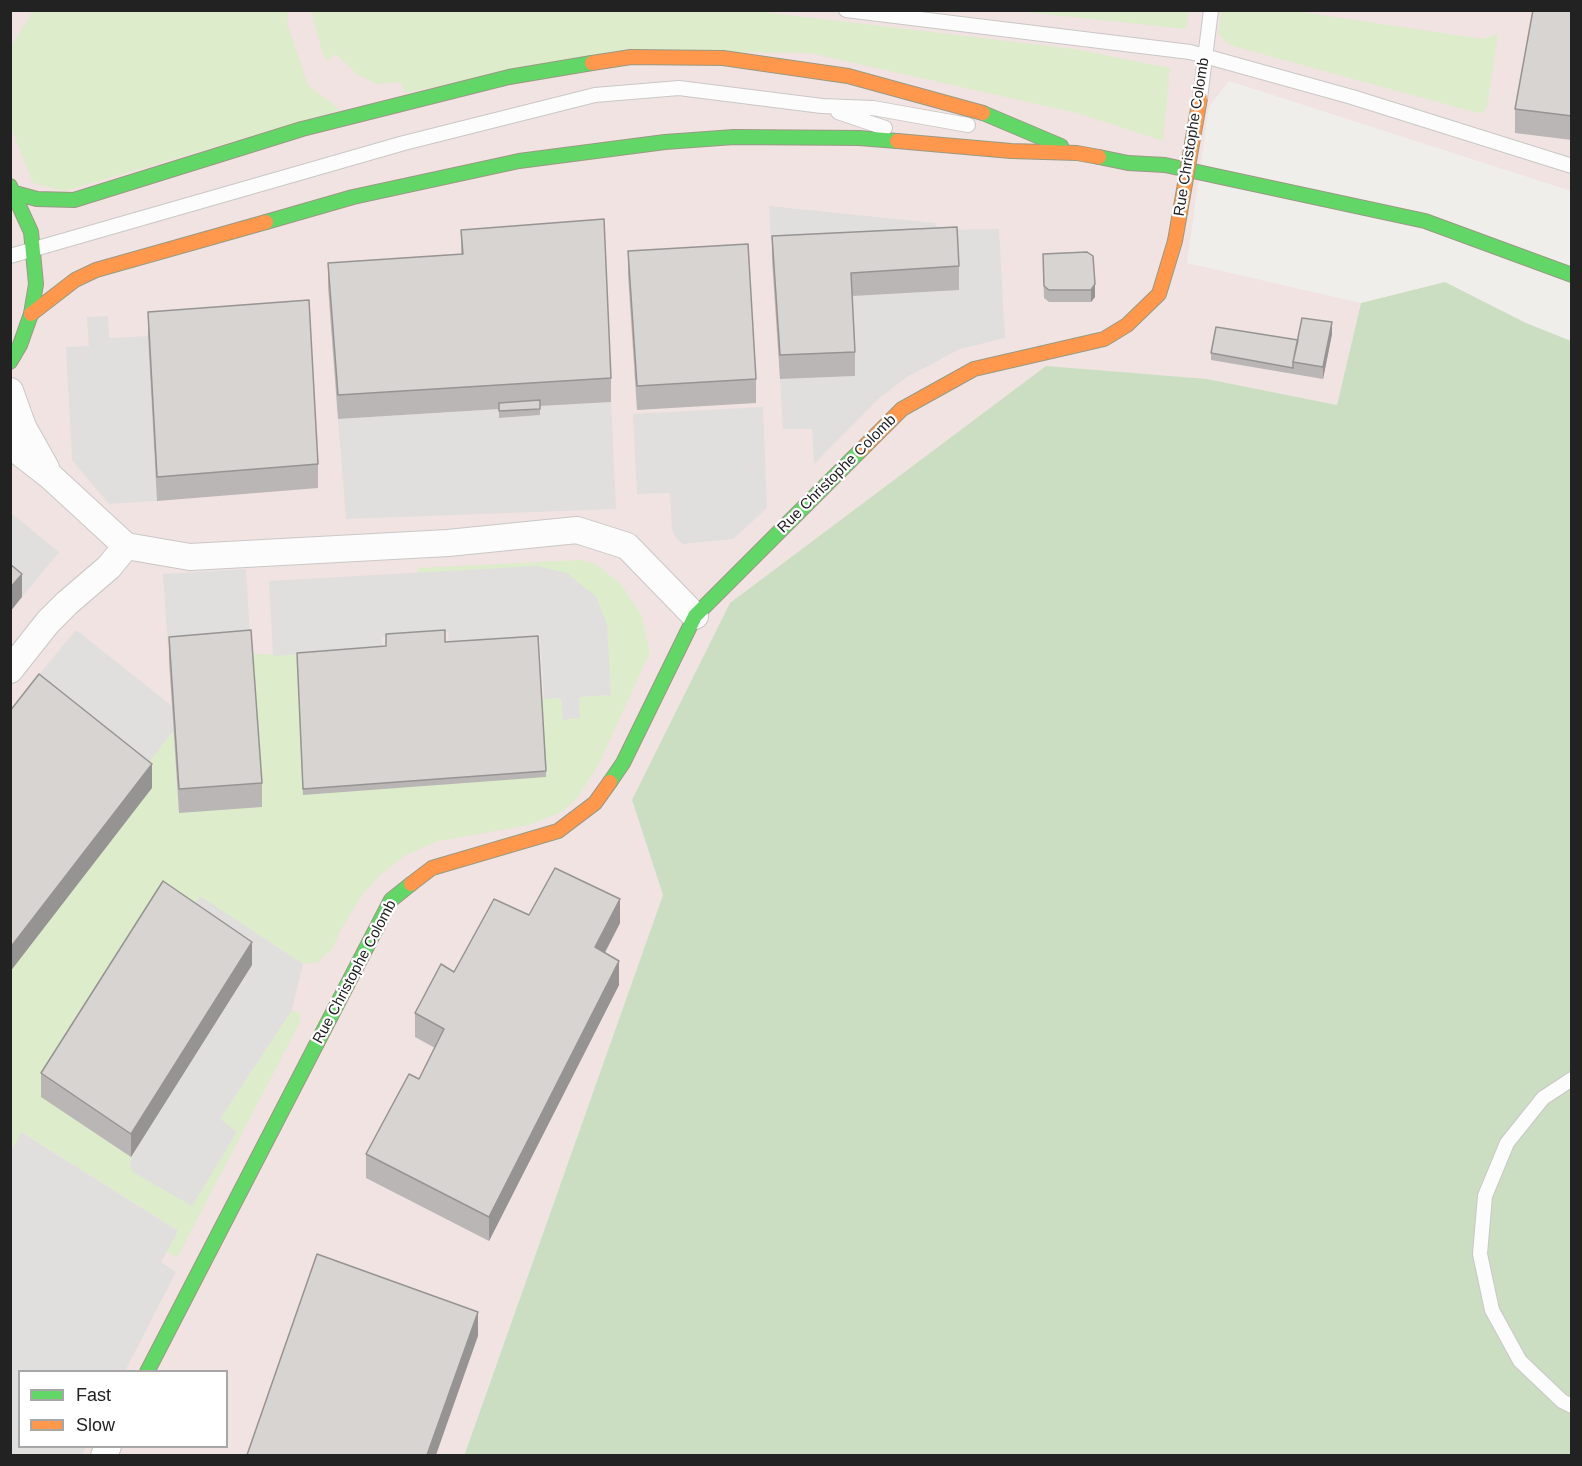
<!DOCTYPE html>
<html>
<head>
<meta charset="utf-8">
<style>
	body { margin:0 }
	#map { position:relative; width:1582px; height:1466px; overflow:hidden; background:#f0eeeb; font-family:Arial,sans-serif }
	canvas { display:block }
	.frame { position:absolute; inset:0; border:12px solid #222; pointer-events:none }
	.legend { position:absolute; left:18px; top:1370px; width:210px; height:78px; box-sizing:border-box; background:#fff; border:2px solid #a7a7a7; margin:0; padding:8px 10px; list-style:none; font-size:18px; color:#222 }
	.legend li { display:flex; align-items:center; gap:12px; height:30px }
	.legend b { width:30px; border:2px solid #a7a7a7 }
</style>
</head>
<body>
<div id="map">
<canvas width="1582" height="1466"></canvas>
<div class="frame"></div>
<ul class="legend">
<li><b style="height:8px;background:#63d668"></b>Fast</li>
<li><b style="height:8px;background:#ff974d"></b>Slow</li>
</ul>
</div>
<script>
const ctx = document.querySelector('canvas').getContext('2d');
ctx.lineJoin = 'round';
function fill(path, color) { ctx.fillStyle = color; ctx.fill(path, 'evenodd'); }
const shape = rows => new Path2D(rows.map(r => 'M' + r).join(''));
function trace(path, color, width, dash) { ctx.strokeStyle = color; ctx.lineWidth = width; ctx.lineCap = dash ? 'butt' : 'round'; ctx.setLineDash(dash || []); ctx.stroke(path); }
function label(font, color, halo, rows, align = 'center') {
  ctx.font = font + ' Arial,sans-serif'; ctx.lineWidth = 4.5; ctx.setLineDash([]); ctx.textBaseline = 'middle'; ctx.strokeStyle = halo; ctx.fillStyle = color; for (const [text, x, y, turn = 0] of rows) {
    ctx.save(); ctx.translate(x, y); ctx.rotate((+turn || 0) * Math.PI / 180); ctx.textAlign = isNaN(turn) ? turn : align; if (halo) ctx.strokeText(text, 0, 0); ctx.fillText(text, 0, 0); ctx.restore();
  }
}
fill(shape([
	[10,11,1571,11,1571,191,1229,81,1209,107,1187,263,1361,303,1337,405,1207,379,632,800,663,895,464,1455,11,1455],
	[20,1372,226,1372,226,1446,20,1446]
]), '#f1e3e1');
fill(shape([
	[747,10,1074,49,1170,68,1163,141,1077,113,810,53,616,51,404,93,401,82,377,84,358,75,336,54,327,61,322,51,311,11],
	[33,11,287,11,288,26,308,85,340,110,65,191,33,183,10,125,10,48],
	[1016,11,1189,11,1186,29],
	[1294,11,1483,39,1498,34,1487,107,1484,112,1478,113,1229,45,1218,33,1222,11],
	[581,560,595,564,620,583,641,614,650,652,597,768,577,798,563,811,529,825,438,841,404,856,379,876,363,894,341,929,333,948,318,962,303,964,200,897,41,1096,131,1157,130,1164,237,1132,220,1119,292,1010,299,1013,301,1020,177,1258,166,1251,177,1230,22,1132,13,1148,11,1147,10,972,152,788,138,776,173,731,179,813,251,654,297,655,304,795,541,699,561,698,563,719,580,718,579,697,611,695,607,624,419,592,418,568]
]), '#ddeccb');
fill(shape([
	[1445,282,1526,323,1571,341,1571,1455,464,1456,663,895,632,800,730,603,1046,366,1207,379,1337,405,1361,303]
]), '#cbdec1');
fill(shape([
	[769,206,935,223,938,230,999,229,1005,338,960,349,907,377,878,399,814,464,812,429,783,429,780,379,855,376,772,260],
	[108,316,109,338,148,336,157,501,109,504,72,460,66,347,89,346,87,317],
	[611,402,616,509,346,519,338,419,499,409,499,418,540,415,540,406],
	[763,407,767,508,733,539,683,544,676,538,672,529,670,493,637,494,633,414],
	[10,512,59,552,22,597,11,588],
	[537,566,567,573,596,597,607,624,611,695,579,697,580,718,563,720,561,698,544,699,540,639,449,644,448,632,382,637,383,649,273,656,269,581],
	[246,569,251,654,169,661,163,574],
	[76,630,172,706,173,731,138,776,27,689],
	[200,896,303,964,292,1010,220,1119,237,1132,192,1206,133,1172,130,1164,131,1157,252,966,184,919],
	[21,1132,178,1231,161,1262,176,1272,125,1371,20,1372,20,1446,86,1447,82,1455,11,1455,10,1147,13,1148]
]), '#e0dfde');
const lane = shape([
	[846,10,1190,52,1352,97,1572,166],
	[1200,98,1211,10],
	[838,112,885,128],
	[10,256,404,143,595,95,679,88,822,106,873,108,968,125],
	[1572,1079,1543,1098,1507,1143,1485,1196,1480,1254,1492,1310,1520,1361,1562,1401,1572,1406]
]);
const street = shape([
	[10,391,23,427,46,468],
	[10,445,50,476,126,546,190,557,448,543,577,530,627,546,695,616],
	[10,670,48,622,67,603,109,567,126,546],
	[104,1456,108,1446]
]);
const fast = shape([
	[983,113,1061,146],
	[1099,157,1128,163,1165,165,1425,221,1572,275],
	[10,186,31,232,36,284,31,314,20,345,10,362],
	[15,193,37,199,74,200,302,129,509,77,592,63],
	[266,222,353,197,519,161,665,142,734,137,859,138,897,141],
	[610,782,623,763,695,616,861,450],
	[147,1372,391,900,411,884]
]);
const slow = shape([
	[592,63,631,57,723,58,848,76,983,113],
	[897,141,1011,151,1077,153,1099,157],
	[31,314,75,280,96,270,266,222],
	[861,450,902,409,974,369,1104,339,1127,325,1159,294,1175,241],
	[411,884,432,868,558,831,595,803,610,782]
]);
trace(lane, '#c9c8c7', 16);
trace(street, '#c9c8c7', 28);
trace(fast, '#999a82', 16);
trace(slow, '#999a82', 16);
trace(lane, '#fdfcfc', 14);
trace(street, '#fdfcfc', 26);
trace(fast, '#63d668', 14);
trace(slow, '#ff974d', 14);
const slowBridge = shape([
	[1175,241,1200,98]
]);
trace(slowBridge, '#999a82', 16, []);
trace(slowBridge, '#ff974d', 14);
fill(shape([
	[1572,10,1572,140,1515,133,1515,109],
	[461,230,611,378,611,402,540,406,540,415,499,418,499,409,338,419,328,287,328,263,461,255],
	[772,236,959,266,959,290,852,296,855,352,855,376,780,379,772,260],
	[628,251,756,379,756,403,637,410,628,275],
	[1043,254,1095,284,1095,297,1091,302,1049,302,1044,298],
	[148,312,318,464,318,488,157,501,148,336],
	[1332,334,1323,379,1211,360,1211,353],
	[169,637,262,783,262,807,179,813,169,661],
	[445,642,546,771,546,777,303,795,297,653],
	[529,915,620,923,605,953,619,985,489,1241,366,1178,366,1154,419,1079,435,1048,415,1037,415,1013,454,972],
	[252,965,131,1157,41,1097,41,1073]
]), '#b9b6b5');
fill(shape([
	[1095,284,1095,297,1091,302,1091,290],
	[1332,322,1332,334,1323,379,1323,367],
	[22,574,22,597,10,612,10,588],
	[152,764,152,788,10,972,10,948],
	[620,899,620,923,595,971,595,947],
	[252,942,252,965,131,1157,131,1134],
	[619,961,619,985,489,1241,489,1217],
	[478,1312,478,1336,436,1455,427,1455]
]), '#969493');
const building = shape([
	[1533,10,1572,10,1572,116,1515,109,1533,10],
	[604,219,611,378,338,395,328,263,463,254,461,230,604,219],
	[957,227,959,266,851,273,855,352,780,355,772,236,957,227],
	[748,244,756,379,637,386,628,251,748,244],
	[1087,252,1093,256,1095,284,1091,290,1049,290,1044,286,1043,254,1087,252],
	[309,300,318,464,157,477,148,312,309,300],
	[1302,318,1332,322,1323,367,1293,362,1302,318],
	[1216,327,1298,340,1293,362,1293,368,1211,353,1216,327],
	[540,400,540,409,499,411,499,403,540,400],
	[10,564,22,574,10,588,10,564],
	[251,630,262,783,179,789,169,637,251,630],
	[445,630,445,642,538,636,546,771,303,789,297,653,386,646,386,634,445,630],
	[39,674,152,764,10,948,10,711,39,674],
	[555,868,620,899,595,947,619,961,489,1217,366,1154,409,1074,419,1079,444,1029,415,1013,441,964,454,972,494,899,529,915,555,868],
	[163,881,252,942,131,1134,41,1073,163,881],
	[317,1254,478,1312,427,1455,247,1455,317,1254]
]);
fill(building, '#d7d4d2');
trace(building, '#969493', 1.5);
label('15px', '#222', '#fff', [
	["Rue Christophe Colomb",1192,137,-81],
	["Rue Christophe Colomb",837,474,-45],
	["Rue Christophe Colomb",355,972,-62]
]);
</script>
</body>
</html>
